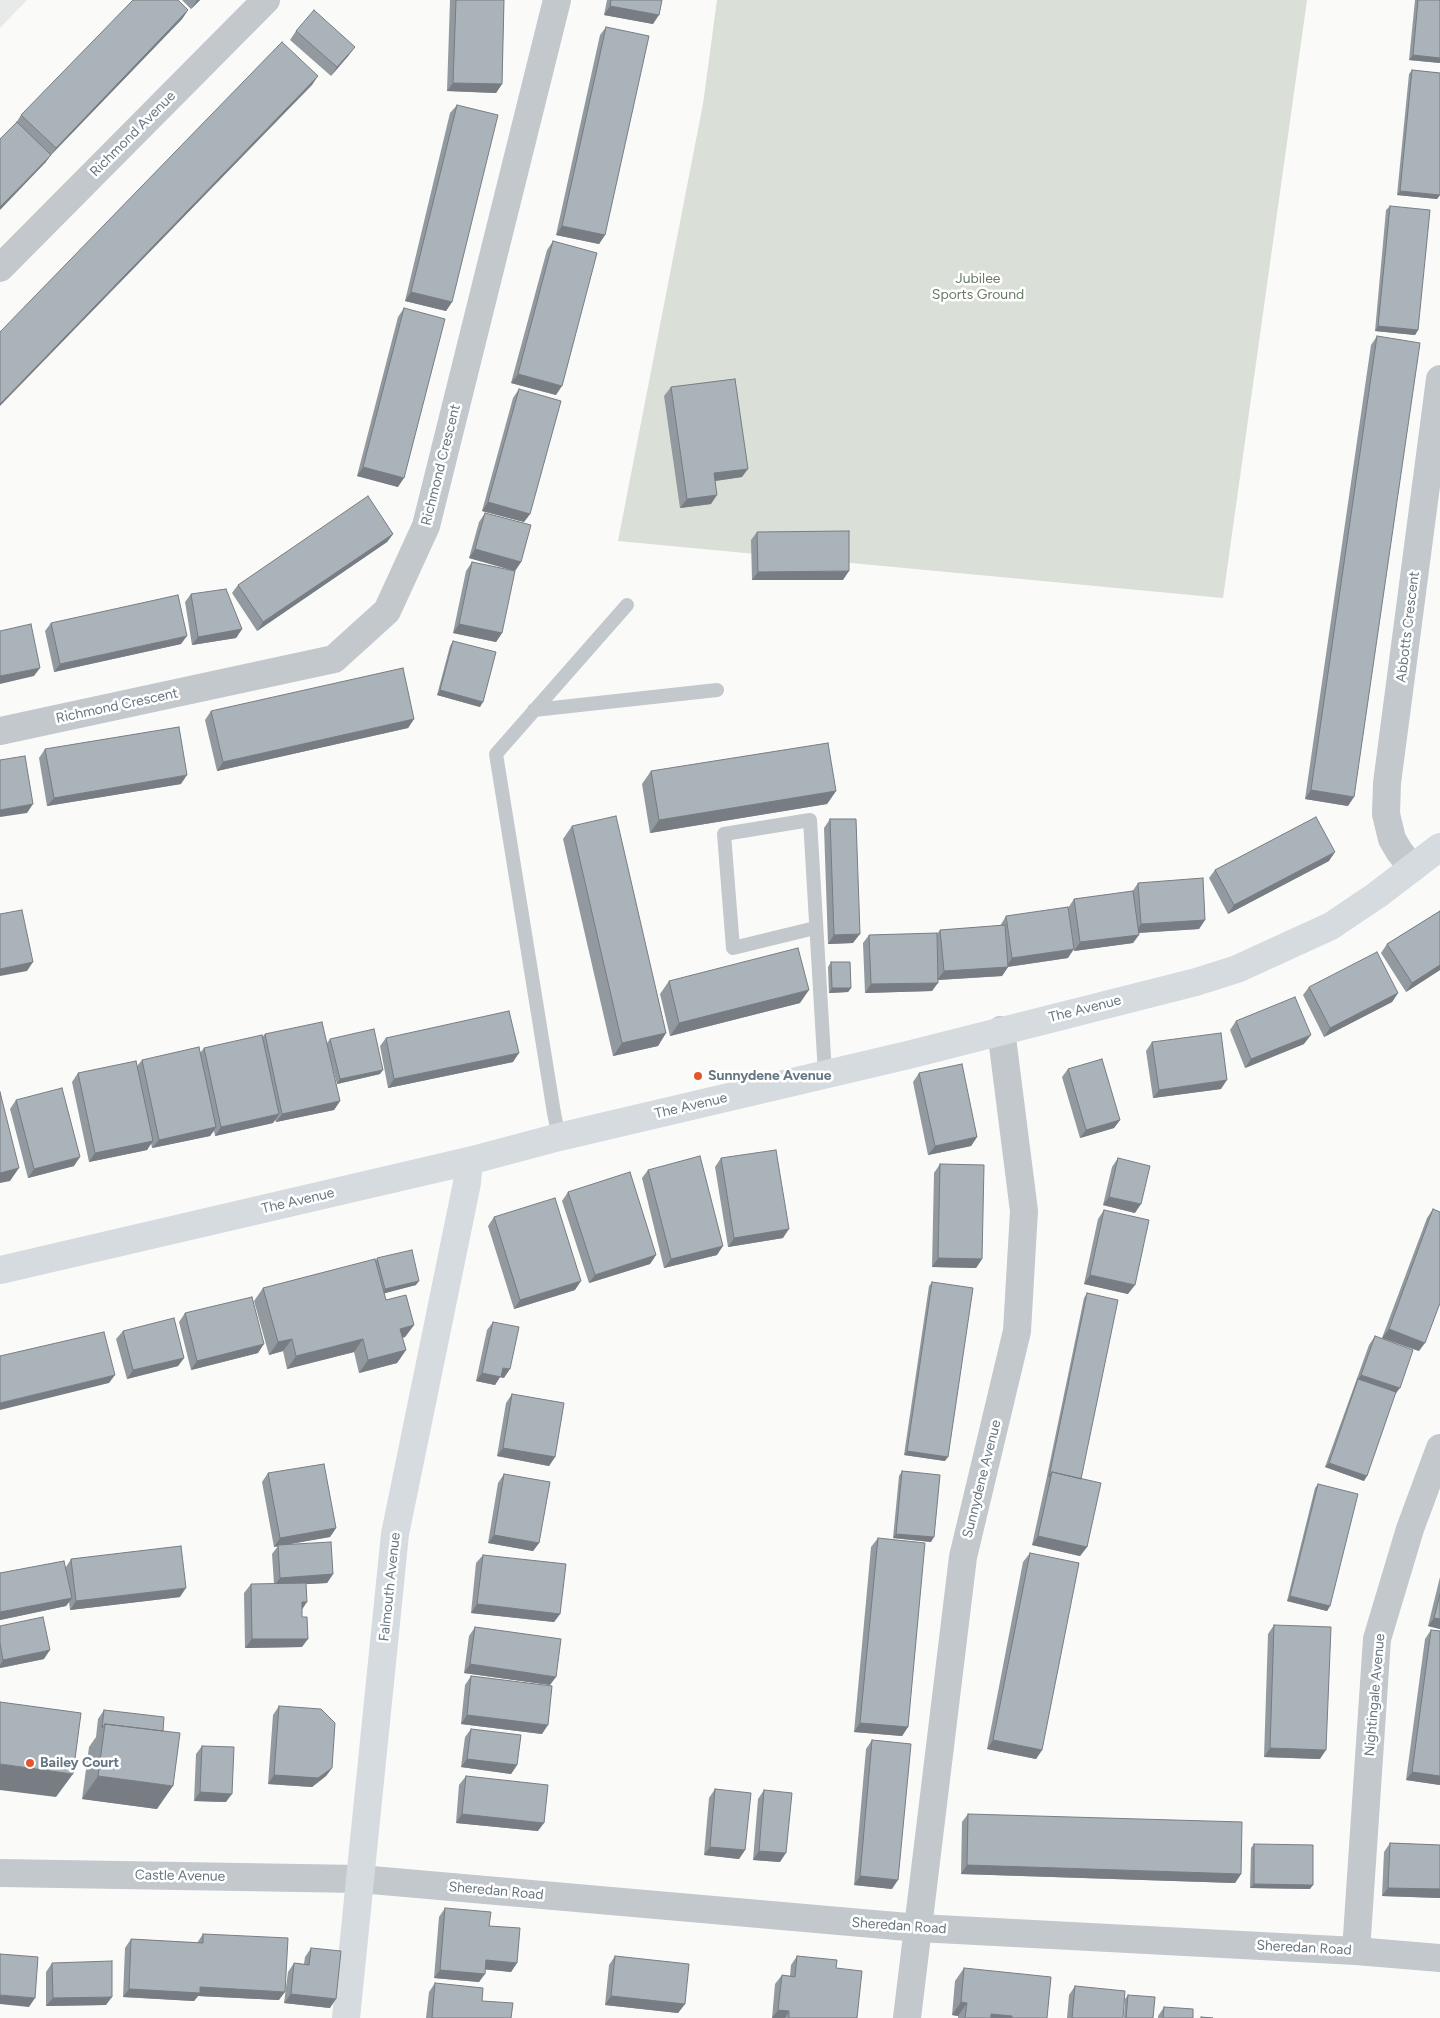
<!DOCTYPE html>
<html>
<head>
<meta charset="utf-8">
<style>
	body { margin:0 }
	canvas { display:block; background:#fafaf8 }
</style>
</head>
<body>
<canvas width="1440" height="2018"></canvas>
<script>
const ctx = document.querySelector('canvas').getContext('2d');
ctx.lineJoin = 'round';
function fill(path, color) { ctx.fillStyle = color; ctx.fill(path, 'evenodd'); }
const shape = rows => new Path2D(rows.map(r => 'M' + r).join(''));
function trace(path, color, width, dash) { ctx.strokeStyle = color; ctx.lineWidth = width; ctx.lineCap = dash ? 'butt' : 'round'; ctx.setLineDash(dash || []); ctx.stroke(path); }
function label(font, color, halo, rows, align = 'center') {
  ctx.font = font + ' Figtree,sans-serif'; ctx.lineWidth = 5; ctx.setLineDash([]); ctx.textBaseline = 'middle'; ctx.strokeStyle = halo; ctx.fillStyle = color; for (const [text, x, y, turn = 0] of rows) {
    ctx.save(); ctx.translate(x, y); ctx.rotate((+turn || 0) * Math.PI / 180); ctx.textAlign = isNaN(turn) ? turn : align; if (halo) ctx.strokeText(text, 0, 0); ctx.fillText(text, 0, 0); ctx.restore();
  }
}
fill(shape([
	[0,0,27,0,0,28]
]), '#e8e9e9');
fill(shape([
	[717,0,1307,0,1223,598,618,541,703,104]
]), '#dadfd7');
trace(shape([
	[534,710,717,690],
	[815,928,733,948,724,834,810,820,825,1074],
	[559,1137,554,1113,496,754,627,605]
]), '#c3c8cc', 14);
trace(shape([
	[0,268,266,0],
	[0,731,334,659,387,611,426,526,557,0],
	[1412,868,1399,851,1392,839,1386,814,1387,783,1440,379],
	[0,1873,360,1879,919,1928,1356,1951,1440,1958],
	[1356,1951,1377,1639,1410,1529,1440,1448],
	[907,2018,963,1557,1017,1331,1024,1211,1001,1030]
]), '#c3c8cc', 28);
trace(shape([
	[0,1270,469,1161,559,1137,908,1055,1196,982,1237,969,1331,926,1377,895,1440,847],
	[346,2018,395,1534,467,1183,469,1161]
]), '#d6dbdf', 28);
fill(shape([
	[182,0,200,0,191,9],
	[450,0,504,0,502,84,496,93,447,91],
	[607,0,662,0,653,24,604,15],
	[1415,0,1440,0,1440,63,1409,60],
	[188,10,182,19,49,157,45,163,16,123,21,115],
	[606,27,605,235,599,244,556,235,600,35],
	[296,31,349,55,331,76,290,40],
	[1412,70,1440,73,1440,195,1437,199,1397,195,1409,74],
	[457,105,452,302,446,311,405,301,450,113],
	[1390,206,1418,330,1415,335,1375,331,1386,210],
	[553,241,556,395,511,383,547,250],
	[404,308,398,487,357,476,398,317],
	[1377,336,1348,806,1305,799,1371,345],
	[671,387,742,477,715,481,711,504,680,508,664,396],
	[519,389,530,514,524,522,482,511,513,398],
	[485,513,521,562,515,571,469,558,479,522],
	[757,532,843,580,752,580,751,540],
	[393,534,387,542,257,631,232,593,238,585],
	[472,562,502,633,496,642,453,633,466,571],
	[191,594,242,629,236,638,192,645,185,602],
	[51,623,181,644,54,672,45,631],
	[453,641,480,707,437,695,450,646],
	[211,711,414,719,408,728,217,771,205,720],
	[45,749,181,784,47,806,39,758],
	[651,771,836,791,827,804,650,833,642,784],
	[830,819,853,943,828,944,824,828],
	[572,826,666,1033,658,1046,613,1056,563,839],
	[1329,861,1228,914,1209,878,1215,870],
	[1138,883,1205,920,1199,929,1139,933,1133,943,1074,951,1068,908,1074,899,1132,892],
	[1440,911,1440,970,1406,992,1381,953,1387,944],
	[1006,916,1068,958,1008,967,1002,976,938,980,932,991,865,993,863,943,869,935,937,934,940,930,1000,926],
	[831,962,851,988,848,992,829,993,828,967],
	[669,981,800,1003,670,1036,660,994],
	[1309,987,1398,993,1392,1002,1324,1037,1303,995],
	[1236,1021,1304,1044,1245,1068,1230,1030],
	[265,1034,327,1043,330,1039,380,1074,337,1084,329,1054,340,1101,334,1110,276,1122,275,1120,273,1123,215,1136,214,1131,210,1136,152,1148,151,1143,147,1150,89,1162,72,1082,78,1073,137,1066,142,1060,200,1053,204,1048,262,1037],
	[386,1038,513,1062,388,1088,380,1046],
	[1152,1042,1221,1089,1153,1098,1146,1051],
	[1068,1069,1120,1120,1114,1128,1080,1138,1062,1077],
	[919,1073,977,1137,971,1146,928,1155,913,1082],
	[16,1100,74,1166,28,1178,10,1109],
	[721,1158,783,1238,728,1247,715,1167],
	[1118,1158,1135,1213,1103,1205,1112,1167],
	[940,1164,982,1259,976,1268,932,1267,934,1173],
	[648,1170,717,1255,664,1268,642,1178],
	[568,1192,656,1255,650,1264,589,1283,562,1201],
	[1433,1209,1419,1351,1382,1338,1427,1218],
	[1104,1210,1128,1294,1084,1284,1098,1219],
	[494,1217,575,1290,514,1309,488,1226],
	[377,1258,416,1285,384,1293,386,1300,414,1325,405,1337,402,1338,406,1350,397,1363,359,1373,354,1352,287,1369,283,1351,269,1355,254,1301,263,1288,376,1260],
	[932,1282,945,1461,904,1455,929,1286],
	[1087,1293,1081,1479,1087,1547,1080,1556,1032,1545,1046,1481,1084,1298],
	[185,1313,258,1353,191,1370,179,1322],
	[493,1322,504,1378,500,1377,495,1385,476,1381,487,1330],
	[123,1331,184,1358,178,1366,127,1379,116,1339],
	[1375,1336,1364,1481,1325,1467,1369,1345],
	[512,1394,555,1457,549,1466,497,1456,506,1403],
	[902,1471,931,1542,893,1538,899,1476],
	[268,1473,336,1528,330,1537,281,1545,333,1574,327,1583,306,1584,302,1609,302,1647,245,1648,244,1593,251,1584,274,1584,272,1554,278,1546,274,1547,262,1482],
	[504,1474,539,1543,533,1551,488,1543,498,1483],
	[1318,1484,1330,1606,1327,1611,1287,1601,1315,1488],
	[878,1538,908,1727,902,1736,854,1732,871,1547],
	[1030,1553,1042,1750,1036,1759,987,1749,1023,1562],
	[483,1555,560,1614,554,1622,471,1613,476,1563],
	[71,1559,180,1597,70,1610,69,1602,66,1606,0,1620,0,1573,66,1567],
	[1440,1577,1440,1629,1428,1626],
	[1274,1625,1320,1759,1264,1757,1268,1634],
	[0,1626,44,1659,0,1668],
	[475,1627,550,1685,464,1673,469,1636],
	[1431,1630,1440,1785,1406,1780,1425,1639],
	[471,1676,542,1734,461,1724,465,1685],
	[279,1706,332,1768,326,1776,312,1787,268,1784,273,1715],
	[104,1710,163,1731,157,1809,82,1799,89,1747,96,1737,98,1719],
	[471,1729,517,1765,511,1774,461,1767,465,1737],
	[872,1740,892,1889,854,1885,866,1749],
	[202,1746,226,1802,194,1801,196,1754],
	[466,1776,538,1831,456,1823,459,1785],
	[715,1789,745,1850,739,1859,704,1855,709,1798],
	[764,1790,780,1862,753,1860,758,1799],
	[968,1814,1241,1874,1235,1883,961,1874,962,1822],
	[1390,1843,1440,1845,1440,1898,1382,1896,1384,1852],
	[1254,1844,1310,1889,1250,1888,1251,1848],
	[445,1908,489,1926,517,1963,511,1972,485,1969,479,1982,434,1978,439,1917],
	[203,1934,279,2000,198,1996,194,2001,123,1997,125,1948,131,1939,197,1943],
	[311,1948,330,2008,284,2003,288,1972,294,1963,304,1964,305,1957],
	[615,1956,685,2004,678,2013,605,2005,609,1965],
	[797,1956,836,1968,857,2018,772,2018,775,1984,782,1975,790,1976,791,1965],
	[52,1963,106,2005,46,2006,46,1972],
	[964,1968,1047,2018,958,2018,958,2016,952,2015,955,1981],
	[435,1983,482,2001,511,2018,426,2018,429,1992],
	[1075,1986,1123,2018,1067,2018,1069,1995],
	[1128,1995,1153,2018,1124,2018,1125,1999],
	[1164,2007,1193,2018,1158,2018,1158,2016]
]), '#929a9f');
fill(shape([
	[197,0,200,0,191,9],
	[610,6,659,15,653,24,604,15],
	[188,10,182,19,49,157,56,148],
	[355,47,349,55,331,76,337,67],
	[1413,55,1440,58,1440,63,1409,60],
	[318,76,312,85,0,406,0,404],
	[453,83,502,84,496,93,447,91],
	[51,155,45,163,0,210,0,207],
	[1400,191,1440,195,1437,199,1397,195],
	[562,226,605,235,599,244,556,235],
	[411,292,452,302,446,311,405,301],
	[1378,326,1418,330,1415,335,1375,331],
	[518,374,562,386,556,395,511,383],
	[363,467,404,478,398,487,357,476],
	[748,469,742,477,708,482,714,473],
	[717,495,711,504,680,508,687,499],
	[488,502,530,514,524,522,482,511],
	[393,534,387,542,257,631,263,622],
	[475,549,521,562,515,571,469,558],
	[849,571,843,580,752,580,758,572],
	[459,624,502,633,496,642,453,633],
	[242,629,236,638,192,645,198,637],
	[187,636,181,644,54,672,60,664],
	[40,668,34,676,0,684,0,676],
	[440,690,483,702,480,707,437,695],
	[414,719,408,728,217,771,223,762],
	[187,775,181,784,47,806,54,798],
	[1311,790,1354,797,1348,806,1305,799],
	[836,791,827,804,650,833,659,820],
	[33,804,27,813,0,817,0,810],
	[1335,852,1329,861,1228,914,1234,905],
	[1205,920,1199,929,1135,933,1141,924],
	[860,934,853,943,828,944,834,935],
	[1139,935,1133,943,1074,951,1080,942],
	[1074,949,1068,958,1006,967,1012,958],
	[33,962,27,971,0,976,0,969],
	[1440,965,1440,970,1406,992,1412,983],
	[1008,967,1002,976,937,980,944,971],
	[938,983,932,991,865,993,871,984],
	[832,988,851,988,848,992,829,993],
	[809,990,800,1003,670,1036,679,1023],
	[1398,993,1392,1002,1324,1037,1330,1028],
	[666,1033,658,1046,613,1056,622,1043],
	[1311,1035,1304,1044,1245,1068,1251,1059],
	[519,1053,513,1062,388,1088,394,1079],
	[383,1070,380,1074,337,1084,340,1079],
	[1227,1080,1221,1089,1153,1098,1159,1090],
	[340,1101,334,1110,276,1122,282,1114],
	[279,1114,273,1123,215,1136,221,1127],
	[1120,1120,1114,1128,1080,1138,1086,1130],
	[216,1127,210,1136,152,1148,159,1140],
	[977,1137,971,1146,928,1155,935,1146],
	[153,1141,147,1150,89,1162,95,1153],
	[80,1157,74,1166,28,1178,34,1169],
	[19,1168,10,1181,0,1183,0,1173],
	[1109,1197,1141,1204,1135,1213,1103,1205],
	[789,1229,783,1238,728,1247,734,1238],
	[723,1246,717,1255,664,1268,671,1259],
	[656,1255,650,1264,589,1283,595,1275],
	[938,1258,982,1259,976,1268,932,1267],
	[1090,1275,1135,1285,1128,1294,1084,1284],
	[419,1281,416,1285,382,1294,385,1289],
	[581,1281,575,1290,514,1309,520,1300],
	[414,1325,405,1337,391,1341,400,1329],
	[1389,1329,1425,1343,1419,1351,1382,1338],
	[292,1339,283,1351,269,1355,278,1342],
	[363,1339,354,1352,287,1369,296,1356],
	[264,1344,258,1353,191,1370,197,1361],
	[406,1350,397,1363,359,1373,368,1360],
	[184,1358,178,1366,127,1379,133,1370],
	[503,1368,510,1369,504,1378,500,1377,495,1385,476,1381,482,1373],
	[115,1375,109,1383,0,1410,0,1403],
	[1361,1375,1400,1388,1393,1397,1358,1379],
	[503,1448,555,1457,549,1466,497,1456],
	[907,1451,948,1457,945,1461,904,1455],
	[1329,1463,1367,1476,1364,1481,1325,1467],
	[336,1528,330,1537,274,1547,280,1538],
	[896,1534,934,1537,931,1542,893,1538],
	[494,1535,539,1543,533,1551,488,1543],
	[1038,1536,1087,1547,1080,1556,1032,1545],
	[333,1574,327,1583,274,1586,280,1578],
	[186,1588,180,1597,70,1610,76,1601],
	[1290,1596,1330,1606,1327,1611,1287,1601],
	[72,1598,66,1606,0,1620,0,1612],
	[302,1602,307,1602,301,1611],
	[477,1604,560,1614,554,1622,471,1613],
	[1434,1618,1440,1619,1440,1629,1428,1626],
	[252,1639,308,1639,302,1647,245,1648],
	[50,1650,44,1659,0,1668,0,1665,3,1660],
	[470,1664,556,1677,550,1685,464,1673],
	[467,1715,548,1725,542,1734,461,1724],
	[860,1723,908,1727,902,1736,854,1732],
	[993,1740,1042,1750,1036,1759,987,1749],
	[1270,1748,1326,1750,1320,1759,1264,1757],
	[467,1759,517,1765,511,1774,461,1767],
	[0,1764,73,1774,56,1797,0,1790],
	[332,1768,326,1776,312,1787,268,1784,274,1775],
	[1412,1772,1440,1776,1440,1785,1406,1780],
	[98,1776,173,1786,157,1809,82,1799],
	[200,1792,232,1794,226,1802,194,1801],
	[462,1814,544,1823,538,1831,456,1823],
	[710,1847,745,1850,739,1859,704,1855],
	[759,1851,786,1853,780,1862,753,1860],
	[967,1865,1241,1874,1235,1883,961,1874],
	[860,1876,898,1880,892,1889,854,1885],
	[1254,1884,1313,1885,1310,1889,1250,1888],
	[1388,1888,1440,1889,1440,1898,1382,1896],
	[486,1960,517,1963,511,1972,480,1969],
	[440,1970,485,1974,479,1982,434,1978],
	[200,1987,285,1992,279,2000,198,1996,194,2001,123,1997,129,1989],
	[291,1994,336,1999,330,2008,284,2003],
	[0,1995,35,1998,29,2007,0,2004],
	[611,1996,685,2004,678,2013,605,2005],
	[112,1997,106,2005,46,2006,53,1998],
	[961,2002,967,2003,958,2016,952,2015],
	[778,2010,789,2011,785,2018,772,2018],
	[991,2014,1012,2016,1011,2018,989,2018]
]), '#777d82');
const building = shape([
	[133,0,178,0,188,10,56,148,21,115,133,0],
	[456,0,504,0,502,84,453,83,456,0],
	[611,0,662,0,659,15,610,6,611,0],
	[1418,0,1440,0,1440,58,1413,55,1418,0],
	[314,10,355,47,337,67,296,31,314,10],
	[606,27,649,36,605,235,562,226,606,27],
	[282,42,318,76,0,404,0,332,282,42],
	[1412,70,1440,73,1440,195,1400,191,1412,70],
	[457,105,498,115,452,302,411,292,457,105],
	[17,122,51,155,0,207,0,139,17,122],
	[1390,206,1430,210,1418,330,1378,326,1390,206],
	[553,241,597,253,562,386,518,374,553,241],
	[404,308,445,319,404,478,363,467,404,308],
	[1377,336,1420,343,1354,797,1311,790,1377,336],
	[735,379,748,469,714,473,717,495,687,499,671,387,735,379],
	[519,389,561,401,530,514,488,502,519,389],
	[368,496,393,534,263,622,238,585,368,496],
	[485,513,531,525,521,562,475,549,485,513],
	[849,531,849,571,758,572,757,532,849,531],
	[472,562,515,571,502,633,459,624,472,562],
	[226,589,242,629,198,637,191,594,226,589],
	[178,595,187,636,60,664,51,623,178,595],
	[31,624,40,668,0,676,0,631,31,624],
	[453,641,496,652,483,702,440,690,453,641],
	[403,668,414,719,223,762,211,711,403,668],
	[179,727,187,775,54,798,45,749,179,727],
	[828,743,836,791,659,820,651,771,828,743],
	[25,756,33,804,0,810,0,760,25,756],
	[616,816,666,1033,622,1043,572,826,616,816],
	[1316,817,1335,852,1234,905,1215,870,1316,817],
	[830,819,856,819,860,934,834,935,830,819],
	[1203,878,1205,920,1141,924,1138,883,1203,878],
	[1133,891,1139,935,1080,942,1074,899,1133,891],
	[1068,907,1074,949,1012,958,1006,916,1068,907],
	[22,910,33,962,0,969,0,914,22,910],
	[1440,911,1440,965,1412,983,1387,944,1440,911],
	[1005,925,1008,967,944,971,940,930,1005,925],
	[937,933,938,983,871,984,869,935,937,933],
	[798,948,809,990,679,1023,669,981,798,948],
	[1377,952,1398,993,1330,1028,1309,987,1377,952],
	[831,962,850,962,851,988,832,988,831,962],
	[1295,997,1311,1035,1251,1059,1236,1021,1295,997],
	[509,1011,519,1053,394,1079,386,1038,509,1011],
	[322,1022,340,1101,282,1114,265,1034,322,1022],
	[374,1029,383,1070,340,1079,330,1039,374,1029],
	[1221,1033,1227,1080,1159,1090,1152,1042,1221,1033],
	[262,1035,279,1114,221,1127,204,1048,262,1035],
	[199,1047,216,1127,159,1140,142,1060,199,1047],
	[1102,1059,1120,1120,1086,1130,1068,1069,1102,1059],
	[136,1061,153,1141,95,1153,78,1073,136,1061],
	[962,1064,977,1137,935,1146,919,1073,962,1064],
	[62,1088,80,1157,34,1169,16,1100,62,1088],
	[0,1092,19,1168,0,1173,0,1092],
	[776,1150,789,1229,734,1238,721,1158,776,1150],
	[700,1156,723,1246,671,1259,648,1170,700,1156],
	[1118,1158,1150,1166,1141,1204,1109,1197,1118,1158],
	[940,1164,984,1165,982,1259,938,1258,940,1164],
	[630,1172,656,1255,595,1275,568,1192,630,1172],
	[555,1198,581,1281,520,1300,494,1217,555,1198],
	[1433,1209,1440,1212,1440,1303,1425,1343,1389,1329,1433,1209],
	[1104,1210,1149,1220,1135,1285,1090,1275,1104,1210],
	[412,1250,419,1281,385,1289,377,1258,412,1250],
	[375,1259,386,1300,406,1295,414,1325,400,1329,406,1350,368,1360,363,1339,296,1356,292,1339,278,1342,263,1288,375,1259],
	[932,1282,973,1288,948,1457,907,1451,932,1282],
	[1087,1293,1118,1300,1081,1479,1052,1472,1049,1477,1087,1293],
	[252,1297,264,1344,197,1361,185,1313,252,1297],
	[174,1318,184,1358,133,1370,123,1331,174,1318],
	[493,1322,519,1327,510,1369,503,1368,501,1377,482,1373,493,1322],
	[104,1332,115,1375,0,1403,0,1356,104,1332],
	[1375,1336,1413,1350,1400,1388,1361,1375,1375,1336],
	[1358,1379,1396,1392,1367,1476,1329,1463,1358,1379],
	[512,1394,564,1403,555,1457,503,1448,512,1394],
	[324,1464,336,1528,280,1538,268,1473,324,1464],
	[902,1471,940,1475,934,1537,896,1534,902,1471],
	[1052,1472,1101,1483,1087,1547,1038,1536,1052,1472],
	[504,1474,550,1482,539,1543,494,1535,504,1474],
	[1318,1484,1358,1494,1330,1606,1290,1596,1318,1484],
	[878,1538,925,1543,908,1727,860,1723,878,1538],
	[331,1542,333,1574,280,1578,278,1545,331,1542],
	[181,1546,186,1588,76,1601,71,1559,181,1546],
	[1030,1553,1079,1563,1042,1750,993,1740,1030,1553],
	[483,1555,566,1564,560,1614,477,1604,483,1555],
	[64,1561,72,1598,0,1612,0,1573,64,1561],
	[306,1583,307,1602,302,1602,302,1617,307,1617,308,1639,252,1639,251,1584,306,1583],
	[1440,1594,1440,1619,1434,1618,1440,1594],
	[43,1617,50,1650,3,1660,0,1643,0,1626,43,1617],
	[1274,1625,1331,1627,1326,1750,1270,1748,1274,1625],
	[475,1627,561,1639,556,1677,470,1664,475,1627],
	[1431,1630,1440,1631,1440,1776,1412,1772,1431,1630],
	[471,1676,552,1686,548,1725,467,1715,471,1676],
	[0,1702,81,1713,73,1774,0,1764,0,1702],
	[279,1706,321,1709,335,1723,332,1768,318,1778,274,1775,279,1706],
	[104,1710,164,1717,163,1731,105,1724,102,1728,104,1710],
	[105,1724,180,1733,173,1786,98,1776,105,1724],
	[471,1729,521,1735,517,1765,467,1759,471,1729],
	[872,1740,911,1744,898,1880,860,1876,872,1740],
	[202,1746,234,1747,232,1794,200,1792,202,1746],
	[466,1776,548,1785,544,1823,462,1814,466,1776],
	[715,1789,751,1793,745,1850,710,1847,715,1789],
	[764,1790,792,1793,786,1853,759,1851,764,1790],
	[968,1814,1242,1822,1241,1874,967,1865,968,1814],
	[1390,1843,1440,1845,1440,1889,1388,1888,1390,1843],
	[1254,1844,1313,1845,1313,1885,1254,1884,1254,1844],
	[445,1908,491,1912,489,1926,520,1928,517,1963,486,1960,485,1974,440,1970,445,1908],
	[203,1934,288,1938,285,1992,200,1987,200,1993,129,1989,131,1939,203,1943,203,1934],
	[311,1948,341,1951,336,1999,291,1994,294,1963,309,1965,311,1948],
	[0,1954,38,1957,35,1998,0,1995,0,1954],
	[615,1956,689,1964,685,2004,611,1996,615,1956],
	[797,1956,837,1960,836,1968,862,1971,857,2018,789,2018,789,2011,778,2010,782,1975,795,1977,797,1956],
	[112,1961,112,1997,53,1998,52,1963,112,1961],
	[964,1968,1051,1977,1047,2018,1012,2018,1012,2016,991,2014,991,2018,965,2018,967,2003,961,2002,964,1968],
	[435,1983,483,1988,482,2001,513,2003,511,2018,432,2018,435,1983],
	[1075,1986,1125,1991,1123,2018,1072,2018,1075,1986],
	[1128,1995,1155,1997,1153,2018,1126,2018,1128,1995],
	[1164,2007,1193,2009,1193,2018,1163,2018,1164,2007],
	[1201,2017,1213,2018,1201,2018,1201,2017]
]);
fill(building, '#aab3b9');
trace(building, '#777d82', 1);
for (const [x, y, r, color] of [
	[698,1076,5,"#e4572e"],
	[30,1763,5,"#e4572e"]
]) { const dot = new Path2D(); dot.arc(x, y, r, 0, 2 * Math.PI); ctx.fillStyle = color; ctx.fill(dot); trace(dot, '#fff', 2); }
label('14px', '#657683', '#fff', [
	["Richmond Avenue",133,134,-45],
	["Richmond Crescent",441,465,-76],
	["Abbotts Crescent",1408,627,-83],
	["Richmond Crescent",117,706,-12],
	["The Avenue",1085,1009,-14],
	["The Avenue",691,1106,-13],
	["The Avenue",298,1201,-13],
	["Sunnydene Avenue",982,1479,-76],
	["Falmouth Avenue",390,1587,-84],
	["Nightingale Avenue",1375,1695,-85],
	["Castle Avenue",180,1876,1],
	["Sheredan Road",496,1891,5],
	["Sheredan Road",899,1926,4],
	["Sheredan Road",1304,1948,3]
]);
label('14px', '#687a64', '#fff', [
	["Jubilee",978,279],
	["Sports Ground",978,295]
]);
label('bold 14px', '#657683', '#fff', [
	["Sunnydene Avenue",708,1076],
	["Bailey Court",40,1763]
], 'left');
</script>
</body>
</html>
